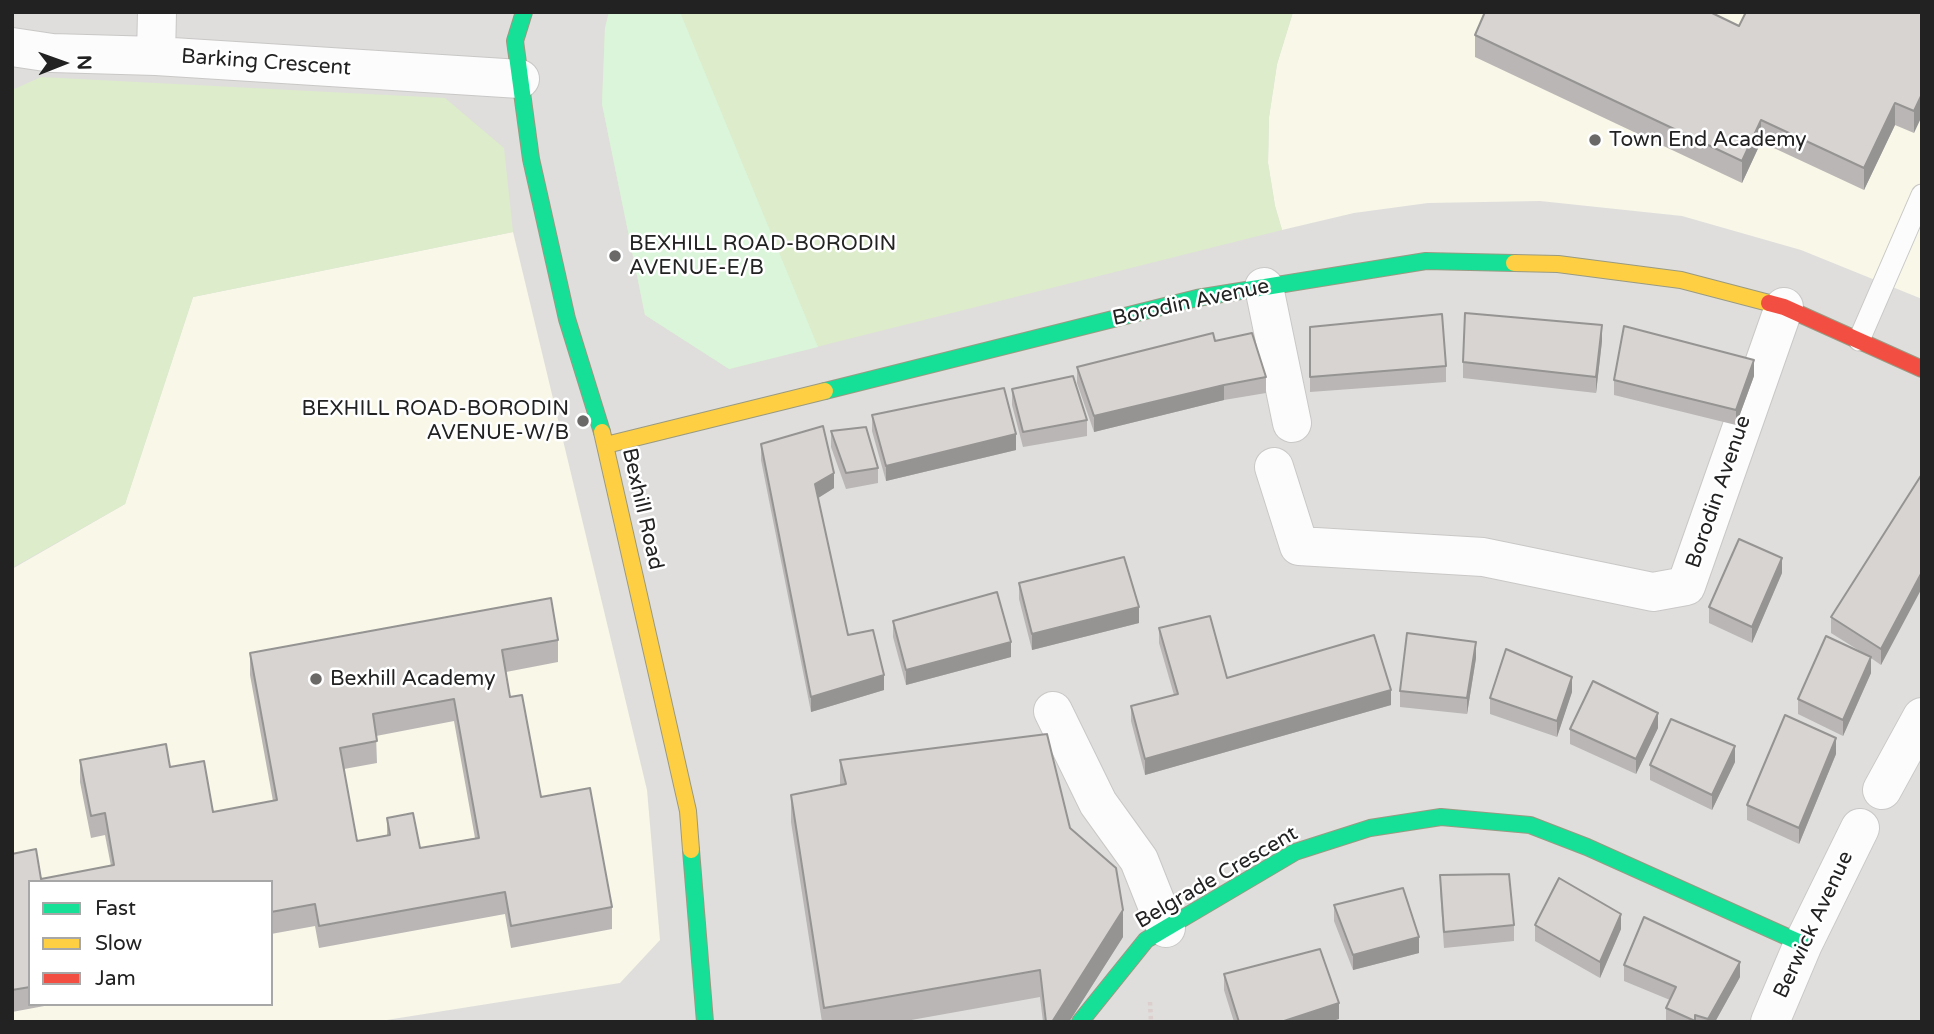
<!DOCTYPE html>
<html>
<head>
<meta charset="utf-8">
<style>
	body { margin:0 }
	#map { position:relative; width:1934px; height:1034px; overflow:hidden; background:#f0eeeb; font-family:"Varela Round",sans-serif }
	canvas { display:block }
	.frame { position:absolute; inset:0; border:14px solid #222; pointer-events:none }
	.legend { position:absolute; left:28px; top:880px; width:245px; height:126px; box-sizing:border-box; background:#fff; border:2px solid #a7a7a7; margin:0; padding:9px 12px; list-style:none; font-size:21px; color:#222 }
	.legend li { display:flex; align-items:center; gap:14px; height:35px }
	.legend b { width:35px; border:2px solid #a7a7a7 }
	.north { position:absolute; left:28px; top:28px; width:70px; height:70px; -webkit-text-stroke:5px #fff; paint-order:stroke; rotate:89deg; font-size:19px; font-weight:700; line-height:28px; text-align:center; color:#222 }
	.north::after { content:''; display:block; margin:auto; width:24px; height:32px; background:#222; clip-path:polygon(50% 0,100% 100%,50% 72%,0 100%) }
</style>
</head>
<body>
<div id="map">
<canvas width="1934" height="1034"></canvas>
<div class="frame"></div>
<ul class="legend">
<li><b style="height:9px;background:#16e098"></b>Fast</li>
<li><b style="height:9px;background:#ffcf43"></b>Slow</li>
<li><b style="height:9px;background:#f24e42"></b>Jam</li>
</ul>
<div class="north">N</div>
</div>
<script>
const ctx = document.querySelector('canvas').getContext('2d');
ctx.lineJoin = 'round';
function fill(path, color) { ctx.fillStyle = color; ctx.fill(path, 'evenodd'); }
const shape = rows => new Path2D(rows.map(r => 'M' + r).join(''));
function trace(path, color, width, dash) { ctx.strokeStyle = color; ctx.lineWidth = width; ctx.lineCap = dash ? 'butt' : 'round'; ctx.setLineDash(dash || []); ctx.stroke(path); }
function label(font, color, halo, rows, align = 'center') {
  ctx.font = font + ' "Varela Round",sans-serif'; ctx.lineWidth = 5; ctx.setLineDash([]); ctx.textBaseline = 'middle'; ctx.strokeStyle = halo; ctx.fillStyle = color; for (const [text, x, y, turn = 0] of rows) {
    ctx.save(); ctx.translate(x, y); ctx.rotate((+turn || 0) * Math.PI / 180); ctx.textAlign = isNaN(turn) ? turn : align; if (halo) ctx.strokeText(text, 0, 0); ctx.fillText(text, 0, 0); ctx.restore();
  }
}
fill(shape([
	[12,12,1922,12,1922,1022,12,1022],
	[30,882,271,882,271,1004,30,1004]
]), '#dfdedc');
fill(shape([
	[1293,12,1922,12,1922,299,1801,250,1682,216,1540,201,1428,203,1354,213,1282,230,1275,206,1268,163,1269,117,1277,64],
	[513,232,647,790,660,940,620,983,374,1022,12,1022,12,569,125,504,193,297],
	[30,882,271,882,271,1004,30,1004]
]), '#f8f7e8');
fill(shape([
	[609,12,1293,12,1277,64,1269,117,1268,163,1275,206,1282,230,729,369,645,315,602,104,605,28],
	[41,77,445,98,504,148,513,232,193,297,125,504,12,568,12,90]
]), '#ddeccb');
fill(shape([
	[609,12,680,12,818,347,729,369,645,315,602,104,605,28]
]), '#daf5da');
const lane = shape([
	[1859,340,1922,195]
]);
const street = shape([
	[12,47,52,53,156,56,520,79],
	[156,56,157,12],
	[1264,287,1292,423],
	[1274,467,1299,546,1483,557,1653,592,1686,586,1784,307],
	[1053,711,1098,803,1139,860,1166,928],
	[1882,790,1922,717],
	[1770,1022,1803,944,1860,828]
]);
const fast = shape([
	[524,12,515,41,531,159,567,319,602,432],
	[825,391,1197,298,1426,261,1514,263],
	[691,850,705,1022],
	[1080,1022,1146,940,1295,852,1370,828,1441,817,1530,825,1587,847,1803,944]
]);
const slow = shape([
	[1514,263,1558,264,1681,280,1769,303],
	[602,432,688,811,691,850],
	[606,445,825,391]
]);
const jam = shape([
	[1769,303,1784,307,1922,369]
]);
trace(lane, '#c9c8c7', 23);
trace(street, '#c9c8c7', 40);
trace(fast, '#999a82', 18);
trace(slow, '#999a82', 18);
trace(jam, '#999a82', 18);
trace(shape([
	[1150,1002,1151,1022]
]), '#dccecd', 4.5, [3.5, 3.5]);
trace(lane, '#fdfcfc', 21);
trace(street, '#fdfcfc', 38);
trace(fast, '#16e098', 16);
trace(slow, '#ffcf43', 16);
trace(jam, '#f24e42', 16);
fill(shape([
	[1922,12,1914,133,1895,125,1864,190,1761,142,1742,183,1475,57,1475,35,1739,26],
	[1310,327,1446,366,1446,382,1310,392],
	[1215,341,1266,377,1266,393,1224,400,1094,432,1077,383,1077,367],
	[1602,341,1596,393,1463,378,1463,362],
	[1754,376,1736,425,1614,395,1614,380],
	[1012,389,1087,420,1087,436,1023,447,1012,405],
	[872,415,1016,450,886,481,872,431],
	[831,431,878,468,878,483,846,489,831,447],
	[761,444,834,488,818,498,848,635,884,690,811,712,761,460],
	[1922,474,1881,665,1871,658,1871,673,1843,736,1798,714,1798,699,1863,653,1831,633,1831,617],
	[1782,573,1752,643,1709,623,1709,607],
	[1019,583,1139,623,1032,650,1019,599],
	[893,621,1011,657,906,685,893,637],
	[1159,628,1227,678,1391,705,1145,775,1131,721,1131,706,1174,695,1159,643],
	[558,640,558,662,506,672,510,697,541,797,612,907,612,929,511,948,505,914,319,948,315,926,271,934,271,882,30,882,30,1004,55,1004,12,1012,12,854,41,879,111,866,105,835,91,838,80,782,80,760,170,767,213,812,273,801,250,675,250,653],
	[454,721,475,838,420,848,387,818,387,835,357,841,344,769,377,763,376,736],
	[1476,658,1467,714,1400,707,1400,691],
	[1572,692,1557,737,1490,714,1490,698],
	[1658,728,1636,774,1570,744,1570,729],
	[1836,754,1799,844,1747,820,1747,805],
	[840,760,1070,828,1123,937,1069,1022,1043,1022,1040,997,900,1022,822,1022,791,822,791,795,840,785],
	[1735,762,1712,810,1650,780,1650,765],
	[1440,875,1514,925,1514,941,1444,948,1440,890],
	[1334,905,1419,953,1353,970,1334,921],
	[1535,925,1621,929,1600,978,1535,941],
	[1624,965,1740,977,1715,1022,1666,1022,1666,1008,1670,1000,1624,981],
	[1224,974,1339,1019,1329,1022,1234,1022,1224,990]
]), '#b9b6b5');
fill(shape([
	[1922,94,1922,116,1914,133,1914,111],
	[1895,103,1895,125,1864,190,1864,168],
	[1761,120,1761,142,1742,183,1742,161],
	[1602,325,1602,341,1596,393,1596,377],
	[1754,360,1754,376,1736,425,1736,410],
	[1224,385,1224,400,1094,432,1094,416],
	[1016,434,1016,450,886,481,886,466],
	[834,473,834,488,815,500,815,484],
	[1782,558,1782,573,1752,643,1752,627],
	[1922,572,1922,588,1881,665,1881,649],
	[1139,607,1139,623,1032,650,1032,634],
	[1011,642,1011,657,906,685,906,670],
	[1476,642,1476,658,1467,714,1467,698],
	[1871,657,1871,673,1843,736,1843,720],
	[884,675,884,690,811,712,811,697],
	[1572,677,1572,692,1557,737,1557,721],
	[1391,690,1391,705,1145,775,1145,759],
	[1658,713,1658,728,1636,774,1636,759],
	[1836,738,1836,754,1799,844,1799,828],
	[1735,746,1735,762,1712,810,1712,795],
	[1123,910,1123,937,1069,1022,1052,1022],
	[1621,914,1621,929,1600,978,1600,962],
	[1419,937,1419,953,1353,970,1353,955],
	[1740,962,1740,977,1715,1022,1708,1022,1708,1019],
	[1339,1003,1339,1019,1329,1022,1281,1022]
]), '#969493');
const building = shape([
	[1485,12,1710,12,1739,26,1746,12,1922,12,1922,94,1914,111,1895,103,1864,168,1761,120,1742,161,1475,35,1485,12],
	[1465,313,1602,325,1596,377,1463,362,1465,313],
	[1442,314,1446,366,1310,377,1310,327,1442,314],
	[1624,326,1754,360,1736,410,1614,380,1624,326],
	[1213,333,1215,341,1252,333,1266,377,1224,385,1094,416,1077,367,1213,333],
	[1073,376,1087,420,1023,432,1012,389,1073,376],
	[1004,388,1016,434,886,466,872,415,1004,388],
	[823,426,834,473,815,484,848,635,873,630,884,675,811,697,761,444,823,426],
	[866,427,878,468,846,473,831,431,866,427],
	[1922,474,1922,572,1881,649,1831,617,1922,474],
	[1739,539,1782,558,1752,627,1709,607,1739,539],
	[1124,557,1139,607,1032,634,1019,583,1124,557],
	[997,592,1011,642,906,670,893,621,997,592],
	[551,598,558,640,502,650,510,697,522,695,541,797,590,788,612,907,511,926,505,892,319,926,315,904,271,912,271,882,30,882,30,987,12,990,12,854,36,849,41,879,114,865,105,813,91,816,80,760,166,744,170,767,204,761,213,812,277,800,250,653,551,598],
	[454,699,479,838,420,848,413,813,387,818,390,835,357,841,340,748,377,741,373,714,454,699],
	[1210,616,1227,678,1374,635,1391,690,1145,759,1131,706,1178,694,1159,628,1210,616],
	[1407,633,1476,642,1467,698,1400,691,1407,633],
	[1826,636,1871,657,1843,720,1798,699,1826,636],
	[1506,649,1572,677,1557,721,1490,698,1506,649],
	[1593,681,1658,713,1636,759,1570,729,1593,681],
	[1785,715,1836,738,1799,828,1747,805,1785,715],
	[1671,719,1735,746,1712,795,1650,765,1671,719],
	[1047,734,1070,828,1116,868,1123,910,1052,1022,1046,1022,1040,970,824,1008,791,795,846,784,840,760,1047,734],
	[1509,874,1514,925,1444,932,1440,875,1509,874],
	[1559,878,1621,914,1600,962,1535,925,1559,878],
	[1403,888,1419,937,1353,955,1334,905,1403,888],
	[1644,917,1740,962,1708,1019,1695,1015,1695,1021,1666,1008,1676,987,1624,965,1644,917],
	[1320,949,1339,1003,1281,1022,1239,1022,1224,974,1320,949]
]);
fill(building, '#d7d4d2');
trace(building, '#969493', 2);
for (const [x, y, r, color] of [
	[1595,140,7,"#6a6968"],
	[615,256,7,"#6a6968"],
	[583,421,7,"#6a6968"],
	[316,679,7,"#6a6968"]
]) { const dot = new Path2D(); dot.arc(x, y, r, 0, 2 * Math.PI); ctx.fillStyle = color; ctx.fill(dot); trace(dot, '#fff', 2.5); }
label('21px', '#222', '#fff', [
	["Barking Crescent",266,63,4],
	["Borodin Avenue",1191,303,-12],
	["Borodin Avenue",1719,492,-71],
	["Bexhill Road",642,509,77],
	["Belgrade Crescent",1217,878,-30],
	["Berwick Avenue",1814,925,-65]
]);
label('21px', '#222', '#fff', [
	["Town End Academy",1609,140],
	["BEXHILL ROAD-BORODIN",629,244],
	["AVENUE-E/B",629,268],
	["BEXHILL ROAD-BORODIN",569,409,"right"],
	["AVENUE-W/B",569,433,"right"],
	["Bexhill Academy",330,679]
], 'left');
</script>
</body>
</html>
